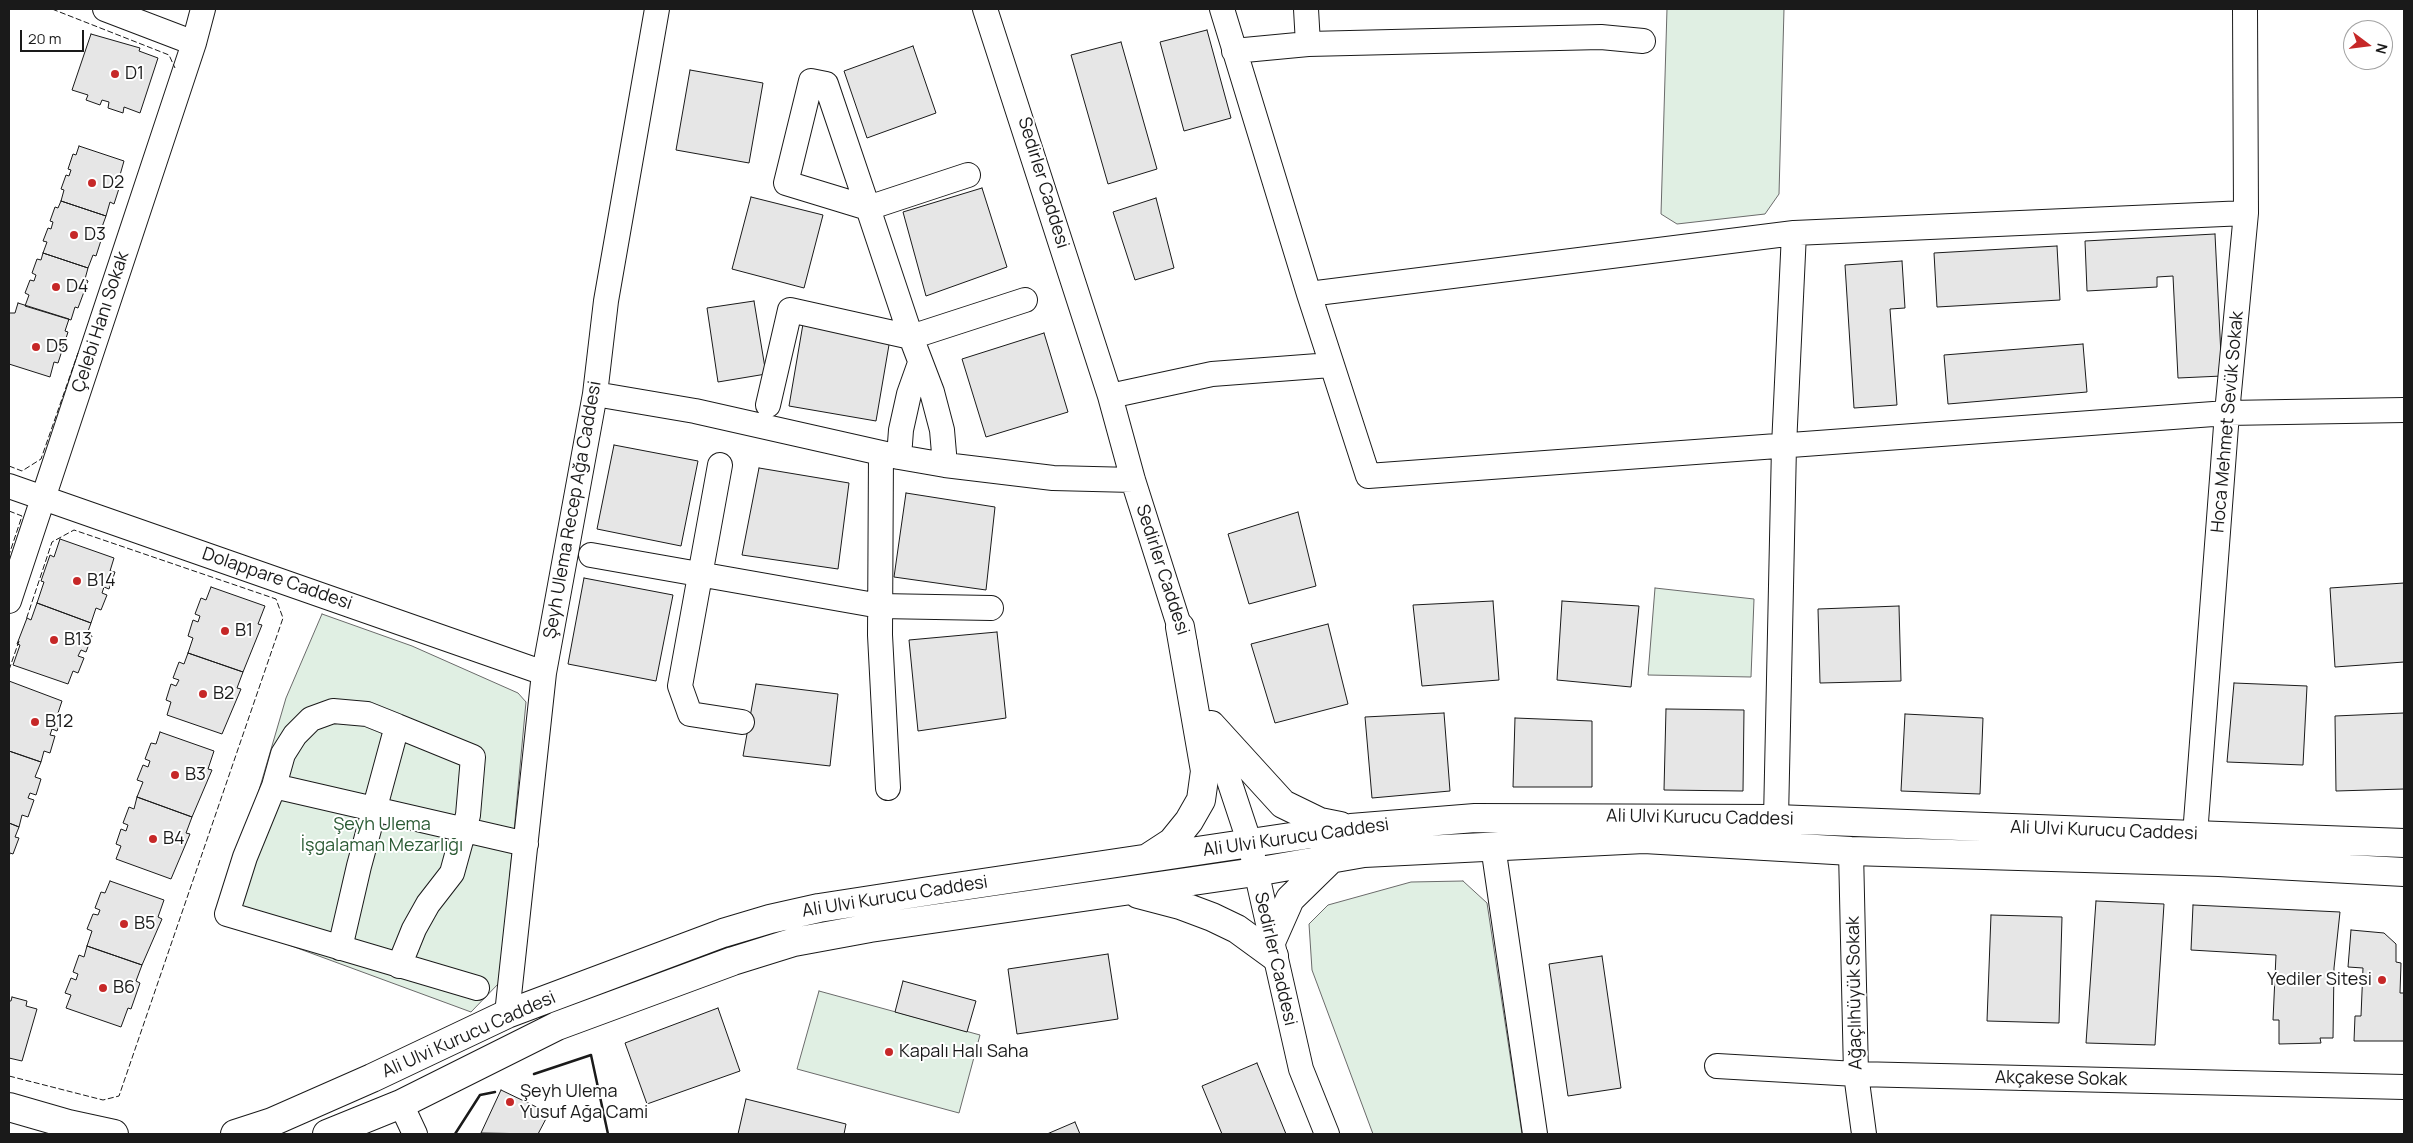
<!DOCTYPE html>
<html>
<head>
<meta charset="utf-8">
<style>
	body { margin:0 }
	#map { position:relative; width:2413px; height:1143px; overflow:hidden; background:#fff; font-family:Manrope,sans-serif }
	canvas { display:block }
	.frame { position:absolute; inset:0; border:10px solid #1a1a1a; pointer-events:none }
	.north { position:absolute; left:2343px; top:20px; width:50px; height:50px; box-sizing:border-box; background:#fff; border:1px solid #a3a3a3; border-radius:50%; rotate:105deg; font-size:14px; font-weight:700; line-height:20px; text-align:center; color:#1a1a1a }
	.north::after { content:''; display:block; margin:auto; width:18px; height:22px; background:#c62828; clip-path:polygon(50% 0,100% 100%,50% 72%,0 100%) }
	.scale { position:absolute; left:20px; top:30px; width:64px; height:22px; box-sizing:border-box; border:2px solid #1a1a1a; border-top:0; padding-left:6px; font-size:15px; line-height:18px; white-space:nowrap; color:#1a1a1a; -webkit-text-stroke:4px #fff; paint-order:stroke }
</style>
</head>
<body>
<div id="map">
<canvas width="2413" height="1143"></canvas>
<div class="frame"></div>
<div class="north">N</div>
<div class="scale">20 m</div>
</div>
<script>
const ctx = document.querySelector('canvas').getContext('2d');
ctx.lineJoin = 'round';
function fill(path, color) { ctx.fillStyle = color; ctx.fill(path, 'evenodd'); }
const shape = rows => new Path2D(rows.map(r => 'M' + r).join(''));
function trace(path, color, width, dash) { ctx.strokeStyle = color; ctx.lineWidth = width; ctx.lineCap = dash ? 'butt' : 'round'; ctx.setLineDash(dash || []); ctx.stroke(path); }
function label(font, color, halo, rows, align = 'center') {
  ctx.font = font + ' Manrope,sans-serif'; ctx.lineWidth = 4; ctx.setLineDash([]); ctx.textBaseline = 'middle'; ctx.strokeStyle = halo; ctx.fillStyle = color; for (const [text, x, y, turn = 0] of rows) {
    ctx.save(); ctx.translate(x, y); ctx.rotate((+turn || 0) * Math.PI / 180); ctx.textAlign = isNaN(turn) ? turn : align; if (halo) ctx.strokeText(text, 0, 0); ctx.fillText(text, 0, 0); ctx.restore();
  }
}
const green = shape([
	[1667,9,1784,9,1779,194,1765,214,1677,224,1661,214,1667,9],
	[1655,588,1754,599,1751,677,1648,675,1655,588],
	[322,614,412,646,518,693,526,702,500,982,471,1012,221,920,286,698,322,614],
	[1463,881,1487,903,1522,1134,1373,1134,1312,970,1309,924,1328,905,1411,882,1463,881],
	[819,991,980,1035,959,1113,797,1069,819,991]
]);
fill(green, '#e0efe3');
trace(green, '#6a6a6a', 1);
const building = shape([
	[1207,30,1231,118,1184,131,1160,42,1207,30],
	[91,34,140,48,139,51,158,58,140,113,124,107,123,113,108,108,109,102,102,100,100,105,86,100,88,95,72,90,91,34],
	[1121,42,1157,169,1108,184,1071,55,1121,42],
	[913,46,936,113,867,138,844,71,913,46],
	[690,70,763,83,749,163,676,150,690,70],
	[79,146,124,161,120,175,123,176,114,204,110,202,106,216,61,201,64,190,61,189,66,175,69,176,71,170,68,169,73,154,76,155,79,146],
	[982,188,1007,267,926,296,903,212,982,188],
	[751,197,823,215,804,288,732,269,751,197],
	[1156,198,1174,268,1135,280,1113,212,1156,198],
	[61,201,106,216,102,227,105,228,96,256,93,255,88,268,43,253,47,242,43,241,48,228,51,229,53,222,50,221,55,207,58,208,61,201],
	[2215,234,2222,376,2178,378,2173,276,2157,277,2157,287,2087,291,2085,241,2215,234],
	[2057,246,2060,300,1937,307,1934,253,2057,246],
	[43,253,88,268,85,279,88,281,78,308,75,307,71,320,25,306,29,295,25,293,30,280,34,281,36,275,32,273,37,259,41,260,43,253],
	[1902,261,1905,308,1890,309,1897,405,1854,408,1845,265,1902,261],
	[754,301,766,374,718,382,707,308,754,301],
	[18,303,69,319,65,331,68,332,58,363,54,362,50,377,9,364,9,313,15,313,18,303],
	[803,324,890,339,876,421,789,406,803,324],
	[1044,333,1068,412,986,437,962,359,1044,333],
	[2083,344,2087,392,1948,404,1944,355,2083,344],
	[614,445,698,461,681,546,597,529,614,445],
	[759,468,849,483,838,569,742,555,759,468],
	[906,493,995,507,986,590,894,577,906,493],
	[1298,512,1316,586,1249,604,1228,534,1298,512],
	[60,539,114,558,110,571,115,572,109,589,104,587,102,593,107,595,101,610,96,608,91,623,37,603,44,582,41,581,50,555,54,557,60,539],
	[584,578,673,595,656,681,568,664,584,578],
	[2404,583,2404,662,2335,667,2330,588,2404,583],
	[211,587,265,606,258,624,262,625,243,672,188,653,193,638,188,636,193,620,198,622,200,616,195,614,201,598,206,600,211,587],
	[1493,601,1499,680,1422,686,1413,605,1493,601],
	[1562,601,1639,606,1631,687,1557,680,1562,601],
	[37,603,91,623,87,634,92,636,86,652,81,650,78,656,84,658,78,673,73,671,68,684,13,665,20,645,17,644,27,618,31,620,37,603],
	[1899,606,1901,681,1820,683,1818,609,1899,606],
	[1328,624,1348,704,1275,723,1251,644,1328,624],
	[997,632,1006,718,918,731,909,640,997,632],
	[188,653,243,672,237,688,241,689,222,734,167,715,171,702,166,700,171,684,176,686,179,680,173,678,179,662,184,664,188,653],
	[9,681,62,701,58,713,63,715,57,731,52,729,50,735,55,736,50,753,44,751,41,762,9,751,9,681],
	[2234,683,2307,686,2303,765,2227,762,2234,683],
	[756,684,838,694,830,766,743,756,756,684],
	[1666,709,1744,710,1743,791,1664,790,1666,709],
	[1444,713,1450,791,1372,798,1365,717,1444,713],
	[2404,713,2404,789,2336,791,2335,716,2404,713],
	[1905,714,1983,718,1980,794,1901,791,1905,714],
	[1515,718,1592,721,1592,787,1513,787,1515,718],
	[160,732,214,751,208,769,212,770,192,817,137,797,143,782,137,780,143,765,148,767,150,761,145,759,151,743,156,744,160,732],
	[9,751,41,762,35,777,41,779,36,795,30,793,28,798,34,800,28,817,22,815,19,827,9,823,9,751],
	[137,797,192,817,186,833,190,834,171,879,116,859,121,846,116,844,121,829,126,831,128,825,123,823,129,807,134,809,137,797],
	[9,823,19,827,15,837,19,838,13,854,10,853,9,857,9,823],
	[110,881,164,900,158,917,162,919,142,965,87,946,92,931,87,929,93,914,98,915,100,910,95,908,101,892,105,893,110,881],
	[2096,901,2164,904,2155,1045,2086,1043,2096,901],
	[2193,905,2340,912,2334,968,2333,1038,2320,1038,2321,1043,2279,1044,2279,1020,2273,1020,2276,955,2191,950,2193,905],
	[1991,915,2062,917,2059,1023,1987,1021,1991,915],
	[2351,930,2384,933,2396,944,2396,962,2401,963,2400,993,2404,993,2404,1041,2354,1041,2355,1016,2361,1016,2363,968,2348,967,2351,930],
	[87,946,142,965,136,981,140,983,131,1009,128,1008,121,1027,66,1008,71,995,65,993,71,978,76,980,78,974,73,972,79,955,84,957,87,946],
	[1108,954,1118,1019,1017,1034,1008,969,1108,954],
	[1602,956,1621,1088,1568,1096,1549,964,1602,956],
	[903,981,976,1001,967,1032,895,1012,903,981],
	[12,997,27,1001,26,1006,37,1009,22,1061,9,1058,9,1001,11,1001,12,997],
	[718,1008,740,1071,647,1104,625,1043,718,1008],
	[1257,1063,1286,1134,1222,1134,1202,1086,1257,1063],
	[501,1090,549,1113,538,1134,481,1133,501,1090],
	[746,1099,846,1124,844,1134,738,1134,746,1099],
	[1075,1122,1080,1134,1047,1134,1075,1122]
]);
fill(building, '#e6e6e6');
trace(building, '#1a1a1a', 1);
const minor = shape([
	[105,9,194,43],
	[985,9,1110,396,1133,480,1185,644],
	[1222,9,1309,294,1368,476,2227,413,2404,410],
	[1306,9,1308,44],
	[1234,51,1308,44,1601,37,1643,41],
	[1309,294,1794,233,2246,213],
	[595,394,695,411,899,457,945,465,1053,478,1133,480],
	[1110,396,1212,374,1331,365],
	[768,405,790,310,911,337,1025,300],
	[881,453,880,635,888,788],
	[899,457,901,430,909,394,920,363],
	[720,465,680,686,690,714,742,722],
	[945,465,942,430,932,392,911,337,868,208,826,84,811,81,786,183,868,208,968,175],
	[9,486,544,673],
	[591,555,880,606,991,608],
	[9,601,194,43,203,9],
	[397,726,473,757,468,815,452,873,428,904,414,929,399,966],
	[1211,726,1250,844,1301,1069,1327,1134],
	[274,786,283,754,295,735,311,719,333,711,367,714,397,726,359,866,340,948],
	[1776,819,1784,446,1794,233],
	[2195,835,2227,413,2246,213,2245,9],
	[1493,846,1535,1134],
	[1851,851,1856,1074,1864,1134],
	[477,988,227,914,245,857,274,786,526,844],
	[507,1014,544,673,595,394,606,301,657,9],
	[1717,1066,1856,1074,2404,1087],
	[401,1104,415,1134]
]);
const major = shape([
	[1211,725,1283,804,1320,822,1340,826],
	[1149,857,1172,842,1189,821,1201,800,1205,771,1180,627],
	[1138,894,1180,905,1212,917,1237,929,1274,956],
	[1271,942,1290,899,1331,859],
	[9,1107,68,1124,114,1134],
	[235,1134,272,1122,372,1078,507,1014,723,933,770,919,819,908,929,891,1351,828,1475,818,1776,819,2404,843],
	[327,1134,401,1104,557,1026,733,961,794,942,870,928,1255,872,1364,853,1644,839,1851,851,2219,862,2404,872]
]);
trace(minor, '#1a1a1a', 26);
trace(major, '#1a1a1a', 30);
trace(minor, '#fff', 24);
trace(major, '#fff', 28);
trace(shape([
	[52,9,169,55,175,68],
	[9,466,22,471,41,459,78,353],
	[9,511,22,516,9,555],
	[9,670,19,641],
	[9,1076,103,1100,119,1096,283,618,276,599,74,530,52,542,26,620]
]), '#1a1a1a', 1, [6, 2.5]);
trace(shape([
	[534,1074,591,1055,608,1134],
	[455,1134,480,1095,495,1092]
]), '#1a1a1a', 2.5);
for (const [x, y, r, color] of [
	[115,74,5,"#c62828"],
	[92,183,5,"#c62828"],
	[74,235,5,"#c62828"],
	[56,287,5,"#c62828"],
	[36,347,5,"#c62828"],
	[77,581,5,"#c62828"],
	[225,631,5,"#c62828"],
	[54,640,5,"#c62828"],
	[203,694,5,"#c62828"],
	[35,722,5,"#c62828"],
	[175,775,5,"#c62828"],
	[153,839,5,"#c62828"],
	[124,924,5,"#c62828"],
	[2382,980,5,"#c62828"],
	[103,988,5,"#c62828"],
	[889,1052,5,"#c62828"],
	[510,1102,5,"#c62828"]
]) { const dot = new Path2D(); dot.arc(x, y, r, 0, 2 * Math.PI); ctx.fillStyle = color; ctx.fill(dot); trace(dot, '#fff', 2); }
label('18px', '#1a1a1a', '#fff', [
	["D1",125,74],
	["D2",102,183],
	["D3",84,235],
	["D4",66,287],
	["D5",46,347],
	["B14",87,581],
	["B1",235,631],
	["B13",64,640],
	["B2",213,694],
	["B12",45,722],
	["B3",185,775],
	["B4",163,839],
	["B5",134,924],
	["Yediler Sitesi",2372,980,"right"],
	["B6",113,988],
	["Kapalı Halı Saha",899,1052],
	["Şeyh Ulema",520,1092],
	["Yusuf Ağa Cami",520,1113]
], 'left');
label('18px', '#1a1a1a', '#fff', [
	["Sedirler Caddesi",1043,183,73],
	["Çelebi Hanı Sokak",101,322,-72],
	["Hoca Mehmet Sevük Sokak",2228,422,-85],
	["Şeyh Ulema Recep Ağa Caddesi",573,510,-80],
	["Sedirler Caddesi",1162,570,72],
	["Dolappare Caddesi",277,579,19],
	["Ali Ulvi Kurucu Caddesi",1700,818,1],
	["Ali Ulvi Kurucu Caddesi",2104,831,2],
	["Ali Ulvi Kurucu Caddesi",1296,838,-8],
	["Ali Ulvi Kurucu Caddesi",895,897,-9],
	["Sedirler Caddesi",1275,959,77],
	["Ağaçlıhüyük Sokak",1855,993,-91],
	["Ali Ulvi Kurucu Caddesi",469,1035,-24],
	["Akçakese Sokak",2061,1079,1]
]);
label('18px', '#2b5a34', '#fff', [
	["Şeyh Ulema",382,825],
	["İşgalaman Mezarlığı",382,846]
]);
</script>
</body>
</html>
